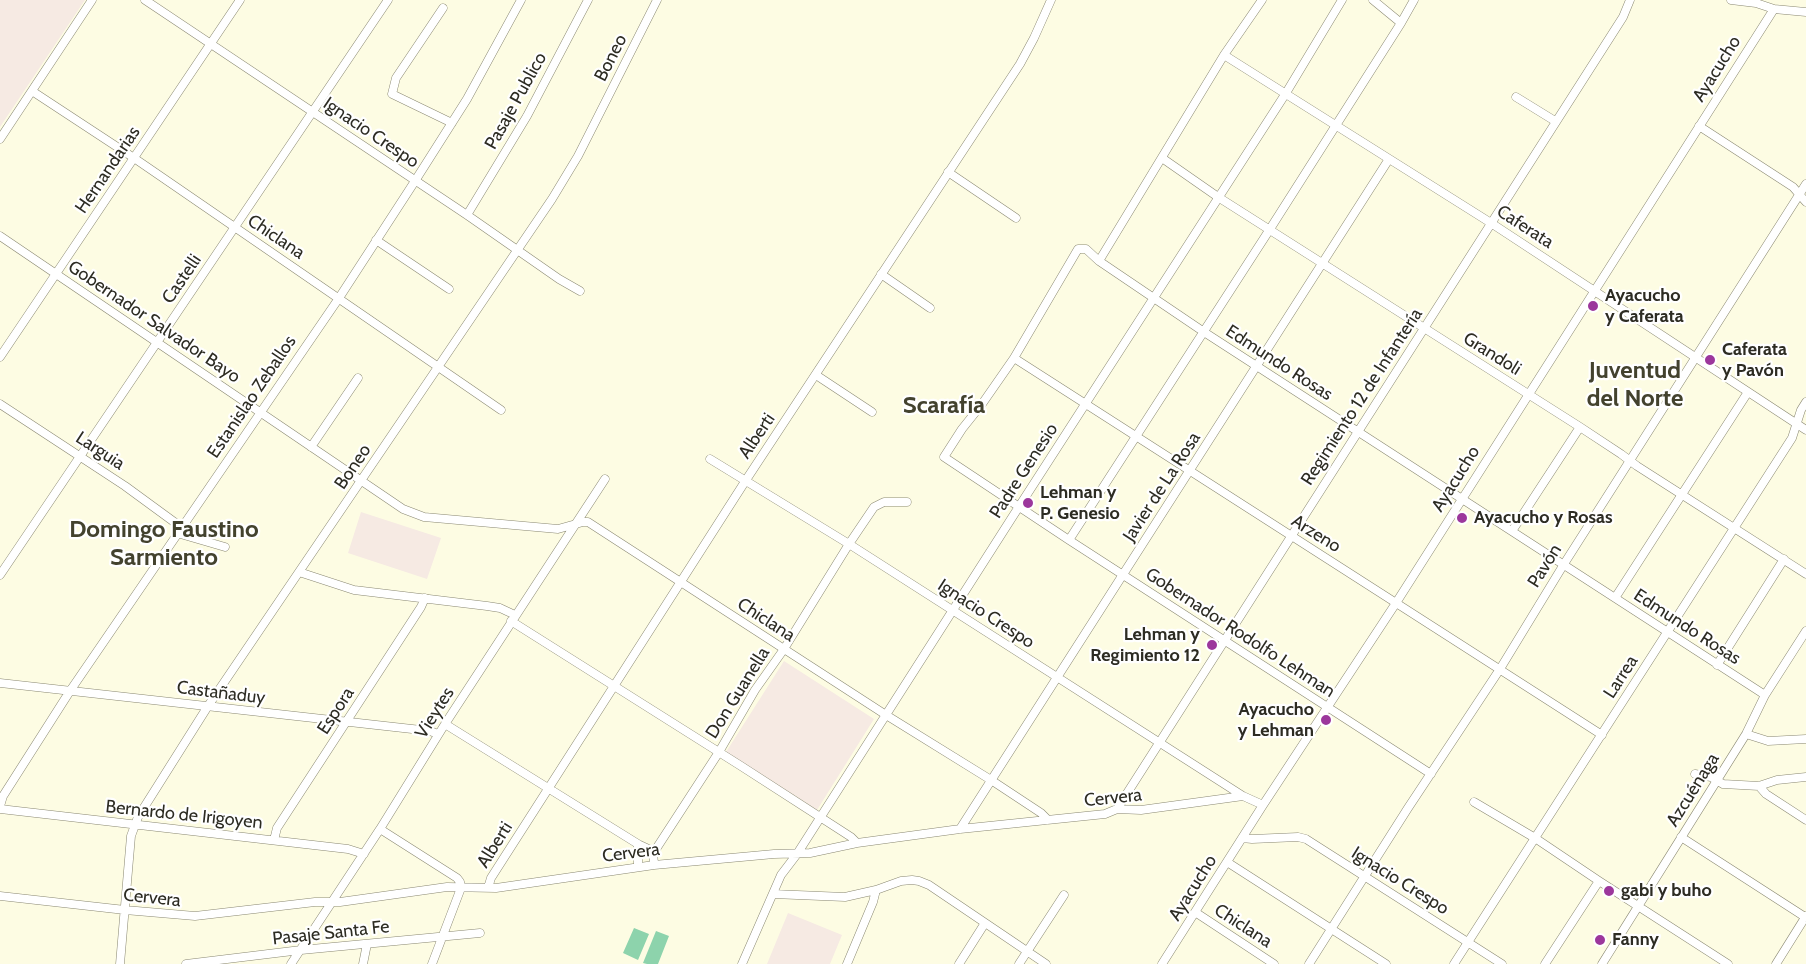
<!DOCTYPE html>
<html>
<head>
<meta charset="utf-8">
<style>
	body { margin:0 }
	canvas { display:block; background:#fdfce3 }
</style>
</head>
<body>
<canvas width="1806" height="964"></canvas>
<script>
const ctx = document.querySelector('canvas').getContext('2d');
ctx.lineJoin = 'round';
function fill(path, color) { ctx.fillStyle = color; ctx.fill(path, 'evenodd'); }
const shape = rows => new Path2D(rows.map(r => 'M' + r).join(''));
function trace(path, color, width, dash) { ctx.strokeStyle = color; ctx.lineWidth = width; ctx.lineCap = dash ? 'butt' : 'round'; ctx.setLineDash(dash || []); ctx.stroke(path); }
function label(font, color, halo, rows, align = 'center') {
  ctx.font = font + ' Cabin,sans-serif'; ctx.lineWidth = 4.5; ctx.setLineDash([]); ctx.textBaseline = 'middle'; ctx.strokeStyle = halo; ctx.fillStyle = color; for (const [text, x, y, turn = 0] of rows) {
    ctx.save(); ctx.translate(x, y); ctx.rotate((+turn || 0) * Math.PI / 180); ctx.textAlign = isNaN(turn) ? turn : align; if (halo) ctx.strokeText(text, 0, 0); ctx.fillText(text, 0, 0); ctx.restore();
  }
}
fill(shape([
	[0,0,85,0,0,127],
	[361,512,441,538,427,579,348,553],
	[784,661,874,719,817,810,726,752],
	[788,913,842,935,830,964,767,964]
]), '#f6eae3');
fill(shape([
	[634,928,649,934,638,960,623,953],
	[656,931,669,936,658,964,647,964,643,963]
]), '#8dd3ac');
const street = shape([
	[145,0,467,215,559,279,580,291],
	[1373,0,1401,23],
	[1731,0,1756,3,1774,9,1806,12],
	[443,8,396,78,392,94,452,123],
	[1224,55,1491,223,1806,430],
	[32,91,134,158,501,410],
	[1516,97,1555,121],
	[1699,126,1793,187,1806,202],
	[0,139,92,0],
	[1162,158,1218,197,1580,427,1621,454,1637,466,1806,574],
	[948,172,1016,218],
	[467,215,527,116,588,0],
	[0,236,403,509,424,517,558,529,583,522,588,522,886,715,991,780,1041,813,1048,820],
	[376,240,449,289],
	[1099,261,1224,55,1262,0],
	[881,274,930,308],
	[0,357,240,0],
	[1014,358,1602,735],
	[816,375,872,412],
	[0,404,125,486,181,527],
	[311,447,358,378],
	[710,459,849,544,1243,796],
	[1512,531,1580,427],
	[177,533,225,547],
	[1069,540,1270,229,1401,23,1414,0],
	[299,572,354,590,487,606,500,608,515,615],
	[0,575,388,0],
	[1615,598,1748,392],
	[511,621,741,766,851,837,857,843],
	[1717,665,1784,559],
	[0,683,430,731,438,734],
	[445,724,638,844,653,851],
	[1746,734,1768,741,1806,739],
	[1431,774,1069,540,944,457,962,429,982,404,1014,358,1078,249,1086,249,1099,261,1204,332,1765,695],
	[1695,774,1711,777,1723,784,1759,786,1777,780,1806,777],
	[1759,786,1766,794,1806,820],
	[1474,802,1535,838,1599,881,1728,964],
	[0,806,3,796,70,691,339,298,415,181,467,99,521,0],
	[0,809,348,849,364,854],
	[1117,809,1623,17,1630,0],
	[380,829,457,878,460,882,461,888,432,964],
	[960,829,1389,159],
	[1681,837,1805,917],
	[1242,838,1252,839,1298,837,1306,839,1502,964],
	[274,840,277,828,421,607,425,598],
	[638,844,638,867],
	[1227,862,1386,964],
	[654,865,653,851,656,849,719,752,755,690,784,649,849,544,874,507,884,502,907,502],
	[488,888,491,878,746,480,1020,64,1034,38,1051,0],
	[773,894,845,897,876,890,901,881,912,880,919,881,929,885,1046,964],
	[0,896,125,910,195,916,315,902,340,902,447,887,496,888,654,865,774,854,810,853,857,843,960,829,1105,814,1117,809,1141,810,1243,796,1263,805],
	[1195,912,1274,964],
	[120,964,131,836,138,817,208,706,552,199,578,156,657,0],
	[186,964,301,950,480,933],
	[291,964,380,829,445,724,605,479],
	[363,964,367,944],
	[742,964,781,875,797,854,1013,516,1286,93,1342,0],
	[847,964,873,902,876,890],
	[959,964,985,923],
	[1019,964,1064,895],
	[1162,964,1263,805,1396,603,1774,9],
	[1309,964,1408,808,1500,669,1564,564,1806,184],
	[1454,964,1792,438,1801,410,1806,402],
	[1545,964,1599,881],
	[1602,964,1746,734,1765,695,1806,631],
	[1776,964,1806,916]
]);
trace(street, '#8a8872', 9);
trace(street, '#fff', 8);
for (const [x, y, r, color] of [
	[1593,306,6,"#9c379c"],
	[1710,360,6,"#9c379c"],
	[1028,503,6,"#9c379c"],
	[1462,518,6,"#9c379c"],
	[1212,645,6,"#9c379c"],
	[1326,720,6,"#9c379c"],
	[1609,891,6,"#9c379c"],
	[1600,940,6,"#9c379c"]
]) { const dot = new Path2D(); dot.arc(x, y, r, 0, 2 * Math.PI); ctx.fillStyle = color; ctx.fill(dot); trace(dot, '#fff', 2); }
label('18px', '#2d2c23', '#fff', [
	["Boneo",611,58,-63],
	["Ayacucho",1717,69,-58],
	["Pasaje Publico",516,101,-61],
	["Ignacio Crespo",371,133,34],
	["Hernandarias",108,170,-56],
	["Caferata",1525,227,33],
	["Chiclana",276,237,34],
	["Castelli",182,279,-56],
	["Gobernador Salvador Bayo",154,322,34],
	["Grandoli",1492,354,32],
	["Edmundo Rosas",1279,363,33],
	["Estanislao Zeballos",252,397,-56],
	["Regimiento 12 de Infantería",1362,397,-57],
	["Alberti",757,436,-56],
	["Larguia",100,451,33],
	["Boneo",353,467,-56],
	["Padre Genesio",1024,471,-57],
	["Ayacucho",1456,479,-58],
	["Javier de La Rosa",1162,487,-57],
	["Arzeno",1316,534,32],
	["Pavón",1545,566,-58],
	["Ignacio Crespo",986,614,33],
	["Chiclana",766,620,33],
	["Edmundo Rosas",1687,627,33],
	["Gobernador Rodolfo Lehman",1240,633,33],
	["Larrea",1621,677,-57],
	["Castañaduy",221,693,7],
	["Don Guanella",738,693,-58],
	["Espora",336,711,-57],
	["Vieytes",435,713,-58],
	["Azcuénaga",1693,790,-58],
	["Cervera",1113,798,-6],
	["Bernardo de Irigoyen",184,815,6],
	["Alberti",495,845,-58],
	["Cervera",631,853,-7],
	["Ignacio Crespo",1400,881,32],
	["Ayacucho",1193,888,-58],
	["Cervera",152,898,6],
	["Chiclana",1243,926,33],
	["Pasaje Santa Fe",331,933,-6]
]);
label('bold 18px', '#2d2c23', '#fff', [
	["Ayacucho",1605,296],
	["y Caferata",1605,317],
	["Caferata",1722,350],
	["y Pavón",1722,371],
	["Lehman y",1040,493],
	["P. Genesio",1040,514],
	["Ayacucho y Rosas",1474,518],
	["Lehman y",1200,635,"right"],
	["Regimiento 12",1200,656,"right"],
	["Ayacucho",1314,710,"right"],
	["y Lehman",1314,731,"right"],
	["gabi y buho",1621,891],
	["Fanny",1612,940]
], 'left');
label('bold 24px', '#43422e', '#fff', [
	["Juventud",1635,371],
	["del Norte",1635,399],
	["Scarafía",944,406],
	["Domingo Faustino",164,530],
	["Sarmiento",164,558]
]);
</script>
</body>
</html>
